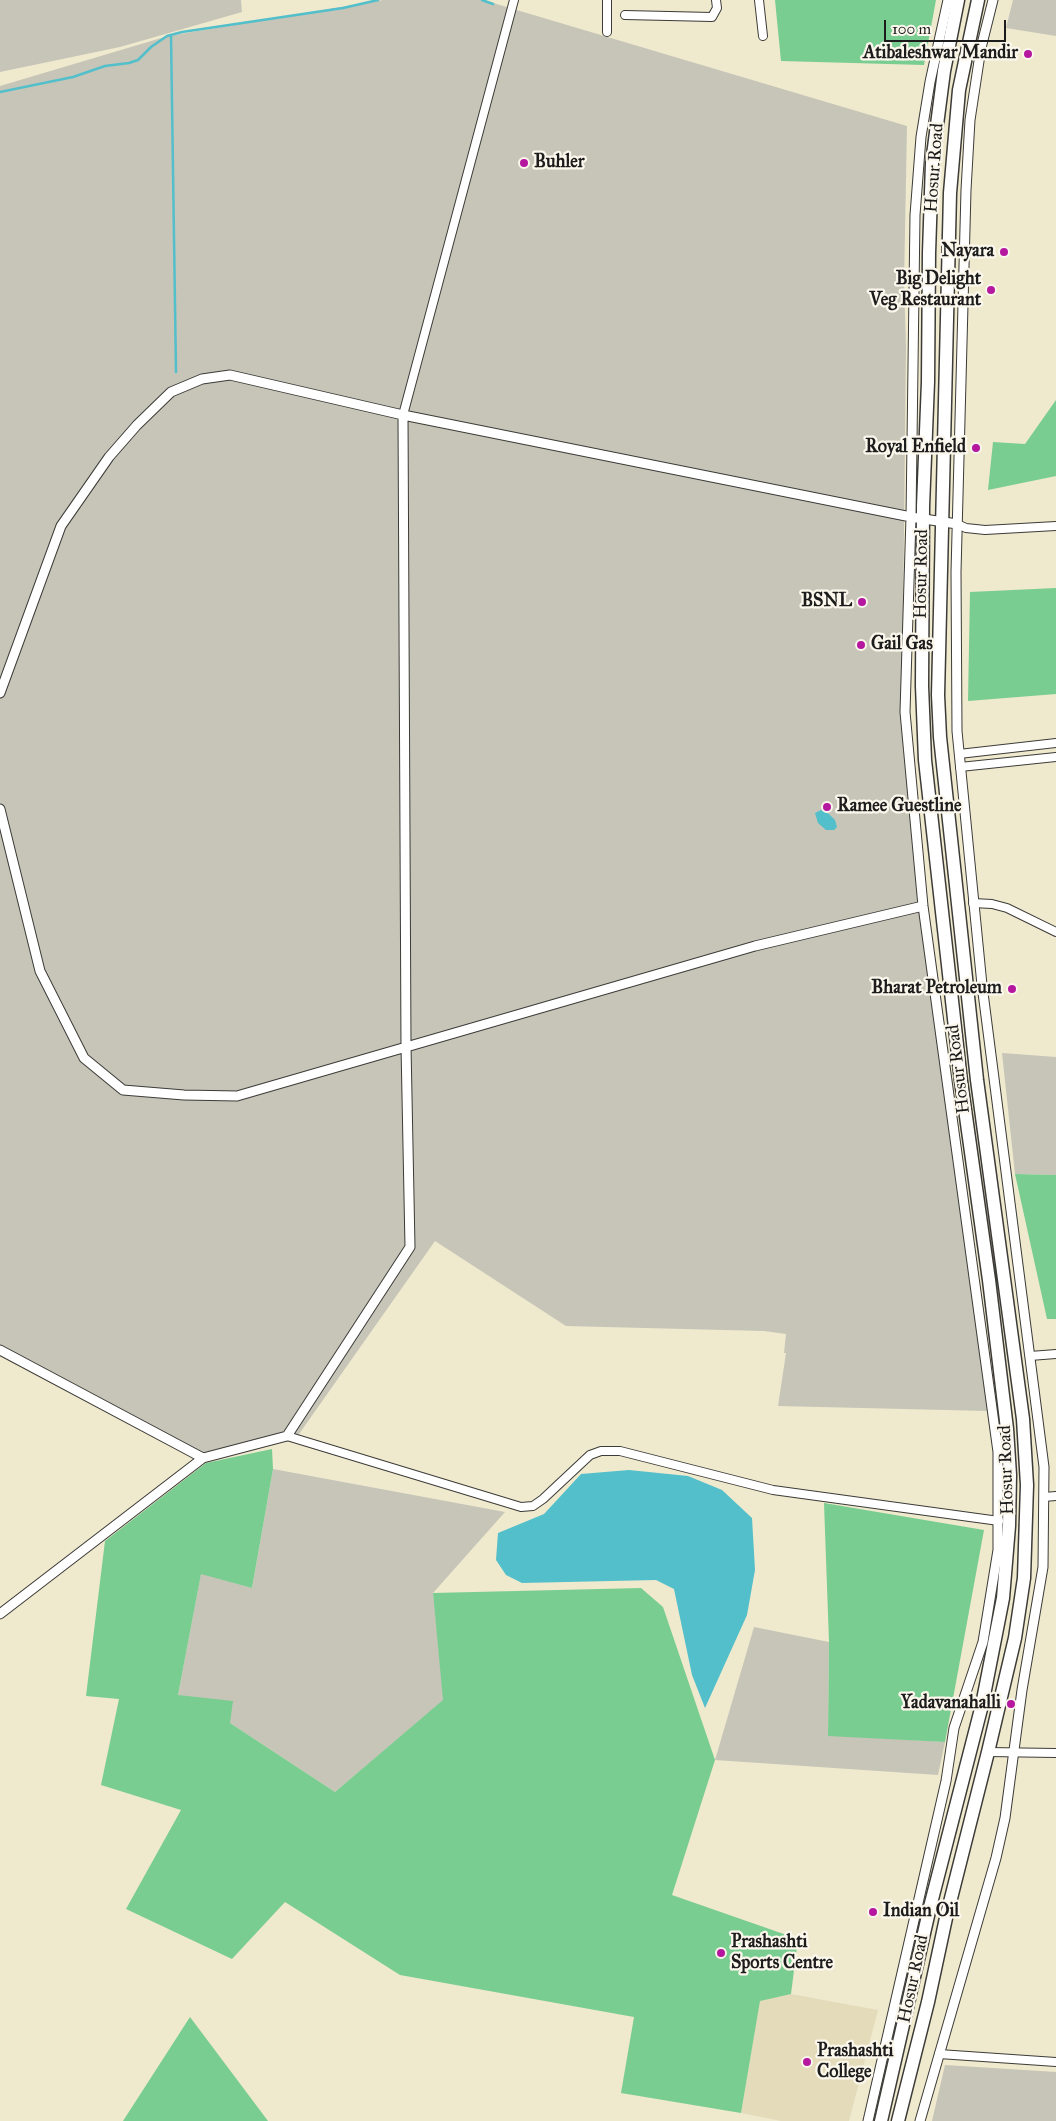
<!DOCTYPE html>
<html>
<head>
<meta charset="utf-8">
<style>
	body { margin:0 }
	#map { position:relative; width:1056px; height:2121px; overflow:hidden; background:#efe9ce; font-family:"IM FELL Great Primer",serif }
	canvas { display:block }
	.scale { position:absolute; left:884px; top:20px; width:122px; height:22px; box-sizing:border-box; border:2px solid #1c1c1c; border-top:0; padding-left:6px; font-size:15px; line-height:18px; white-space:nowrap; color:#1c1c1c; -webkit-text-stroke:4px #fbf7ec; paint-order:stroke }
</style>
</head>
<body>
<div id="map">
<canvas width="1056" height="2121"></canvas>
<div class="scale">100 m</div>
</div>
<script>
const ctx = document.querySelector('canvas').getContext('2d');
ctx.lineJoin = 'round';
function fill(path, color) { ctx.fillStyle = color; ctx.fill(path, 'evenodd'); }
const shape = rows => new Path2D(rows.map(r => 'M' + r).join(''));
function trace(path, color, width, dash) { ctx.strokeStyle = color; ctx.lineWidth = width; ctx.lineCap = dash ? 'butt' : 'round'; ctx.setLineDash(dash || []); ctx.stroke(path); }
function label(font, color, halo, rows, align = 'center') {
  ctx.font = font + ' "IM FELL Great Primer",serif'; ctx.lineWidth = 4.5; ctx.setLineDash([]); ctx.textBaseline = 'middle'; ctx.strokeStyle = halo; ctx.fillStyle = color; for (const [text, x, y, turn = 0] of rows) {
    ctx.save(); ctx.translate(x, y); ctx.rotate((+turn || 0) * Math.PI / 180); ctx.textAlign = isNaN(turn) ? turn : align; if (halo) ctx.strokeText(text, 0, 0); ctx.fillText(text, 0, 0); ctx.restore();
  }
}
fill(shape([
	[791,1994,878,2010,849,2121,781,2121,741,2113,760,2000]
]), '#e3dbba');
fill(shape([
	[0,0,241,0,242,12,120,47,0,72],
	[383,0,483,0,907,126,904,284,906,346,902,713,920,902,988,1411,778,1406,786,1353,784,1353,786,1334,764,1331,566,1326,435,1241,299,1434,200,1455,0,1355,0,86,168,36],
	[1013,0,1056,0,1056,36,1006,28],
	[1002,1053,1056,1057,1056,1175,1015,1174],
	[273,1469,505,1512,433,1593,444,1700,335,1792,230,1723,178,1695,201,1573,252,1588],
	[754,1627,829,1642,828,1735,945,1742,938,1775,715,1760],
	[945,2065,1056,2072,1056,2121,932,2121]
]), '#c6c5b8');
fill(shape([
	[775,0,936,0,924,65,781,61],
	[1056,400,1056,476,988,490,993,442,1025,444],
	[1056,588,1056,694,968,701,970,592],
	[1015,1174,1056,1175,1056,1319,1047,1319],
	[272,1449,273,1469,252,1588,201,1574,178,1695,233,1701,230,1723,335,1792,443,1700,433,1593,641,1588,663,1607,715,1760,672,1895,798,1939,791,1994,760,2001,741,2113,621,2093,634,2017,400,1975,285,1902,232,1959,126,1909,181,1810,101,1785,119,1699,86,1696,105,1541,206,1463],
	[824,1503,984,1530,945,1742,828,1736,829,1642],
	[190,2017,268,2121,123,2121]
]), '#79cd91');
fill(shape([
	[821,810,829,814,835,820,837,827,834,830,826,830,818,823,815,813],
	[629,1470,688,1476,722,1490,752,1518,755,1570,747,1615,705,1708,692,1675,674,1589,656,1580,522,1583,506,1575,496,1560,498,1533,544,1514,581,1474]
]), '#52bfcb');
trace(shape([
	[482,0,493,4],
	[171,35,176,372],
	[0,92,73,77,105,66,129,63,138,60,151,47,167,36,182,32,343,8,378,0]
]), '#52bfcb', 2.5);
const minor = shape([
	[759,0,763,36],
	[625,15,712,17,717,8,716,0],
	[607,32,607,0],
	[403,415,514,0],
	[957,524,966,528,985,530,1056,526],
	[959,754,1056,743],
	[960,767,1056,757],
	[973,903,992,904,1007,908,1056,932],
	[1030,1356,1056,1354],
	[287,1436,521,1507,533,1506,543,1499,590,1455,601,1451,620,1451,773,1490,999,1521],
	[1044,1497,1056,1496],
	[988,1752,1056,1753],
	[939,2054,1056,2062]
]);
const tertiary = shape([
	[0,693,61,526,109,457,137,425,171,392,202,379,230,375,403,415,911,517,957,524],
	[0,809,40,971,84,1058,123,1090,184,1095,237,1096,755,946,923,906],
	[0,1350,203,1458,287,1436,410,1247,406,1046,403,415],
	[0,1614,203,1458],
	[868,2121,946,1781,954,1728,983,1642,998,1550,998,1452,923,906,905,712,911,517,915,215,921,137,930,82,948,0],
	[920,2121,996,1858,1005,1818,1022,1690,1043,1567,1044,1467,982,985,957,731,956,572,966,190,970,120,981,48,993,0]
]);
const trunk = shape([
	[881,2121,930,1907,982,1705,1003,1598,1009,1526,1010,1475,1007,1429,989,1280,961,1081,925,760,922,686,923,506,928,382,929,253,932,163,944,71,958,0],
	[898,2121,928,2002,946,1918,988,1752,1015,1638,1024,1578,1027,1485,1023,1419,977,1080,940,737,938,695,950,193,959,90,978,0]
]);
trace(minor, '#3c3b37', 10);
trace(tertiary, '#3c3b37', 11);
trace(trunk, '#3c3b37', 15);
trace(minor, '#fff', 8);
trace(tertiary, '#fff', 9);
trace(trunk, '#fff', 12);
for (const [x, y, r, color] of [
	[1028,54,5,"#b5179e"],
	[524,163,5,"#b5179e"],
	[1004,252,5,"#b5179e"],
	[991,290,5,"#b5179e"],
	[976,448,5,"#b5179e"],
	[862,602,5,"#b5179e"],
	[861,645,5,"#b5179e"],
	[827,807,5,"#b5179e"],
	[1012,989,5,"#b5179e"],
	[1011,1704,5,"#b5179e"],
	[873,1912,5,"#b5179e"],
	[721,1953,5,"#b5179e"],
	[807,2062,5,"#b5179e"]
]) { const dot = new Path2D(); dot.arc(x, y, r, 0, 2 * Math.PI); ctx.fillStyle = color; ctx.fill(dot); trace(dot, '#fbf7ec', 2); }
label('bold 18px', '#1c1c1c', '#fbf7ec', [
	["Atibaleshwar Mandir",1018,54],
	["Buhler",534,163,"left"],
	["Nayara",994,252],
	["Big Delight",981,280],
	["Veg Restaurant",981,301],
	["Royal Enfield",966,448],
	["BSNL",852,602],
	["Gail Gas",871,645,"left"],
	["Ramee Guestline",837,807,"left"],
	["Bharat Petroleum",1002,989],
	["Yadavanahalli",1001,1704],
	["Indian Oil",883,1912,"left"],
	["Prashashti",731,1943,"left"],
	["Sports Centre",731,1964,"left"],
	["Prashashti",817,2052,"left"],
	["College",817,2073,"left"]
], 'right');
label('18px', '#1c1c1c', '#fbf7ec', [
	["Hosur Road",935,168,-86],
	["Hosur Road",922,574,-89],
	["Hosur Road",959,1069,-97],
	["Hosur Road",1007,1470,-92],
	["Hosur Road",914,1979,-78]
]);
</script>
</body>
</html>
